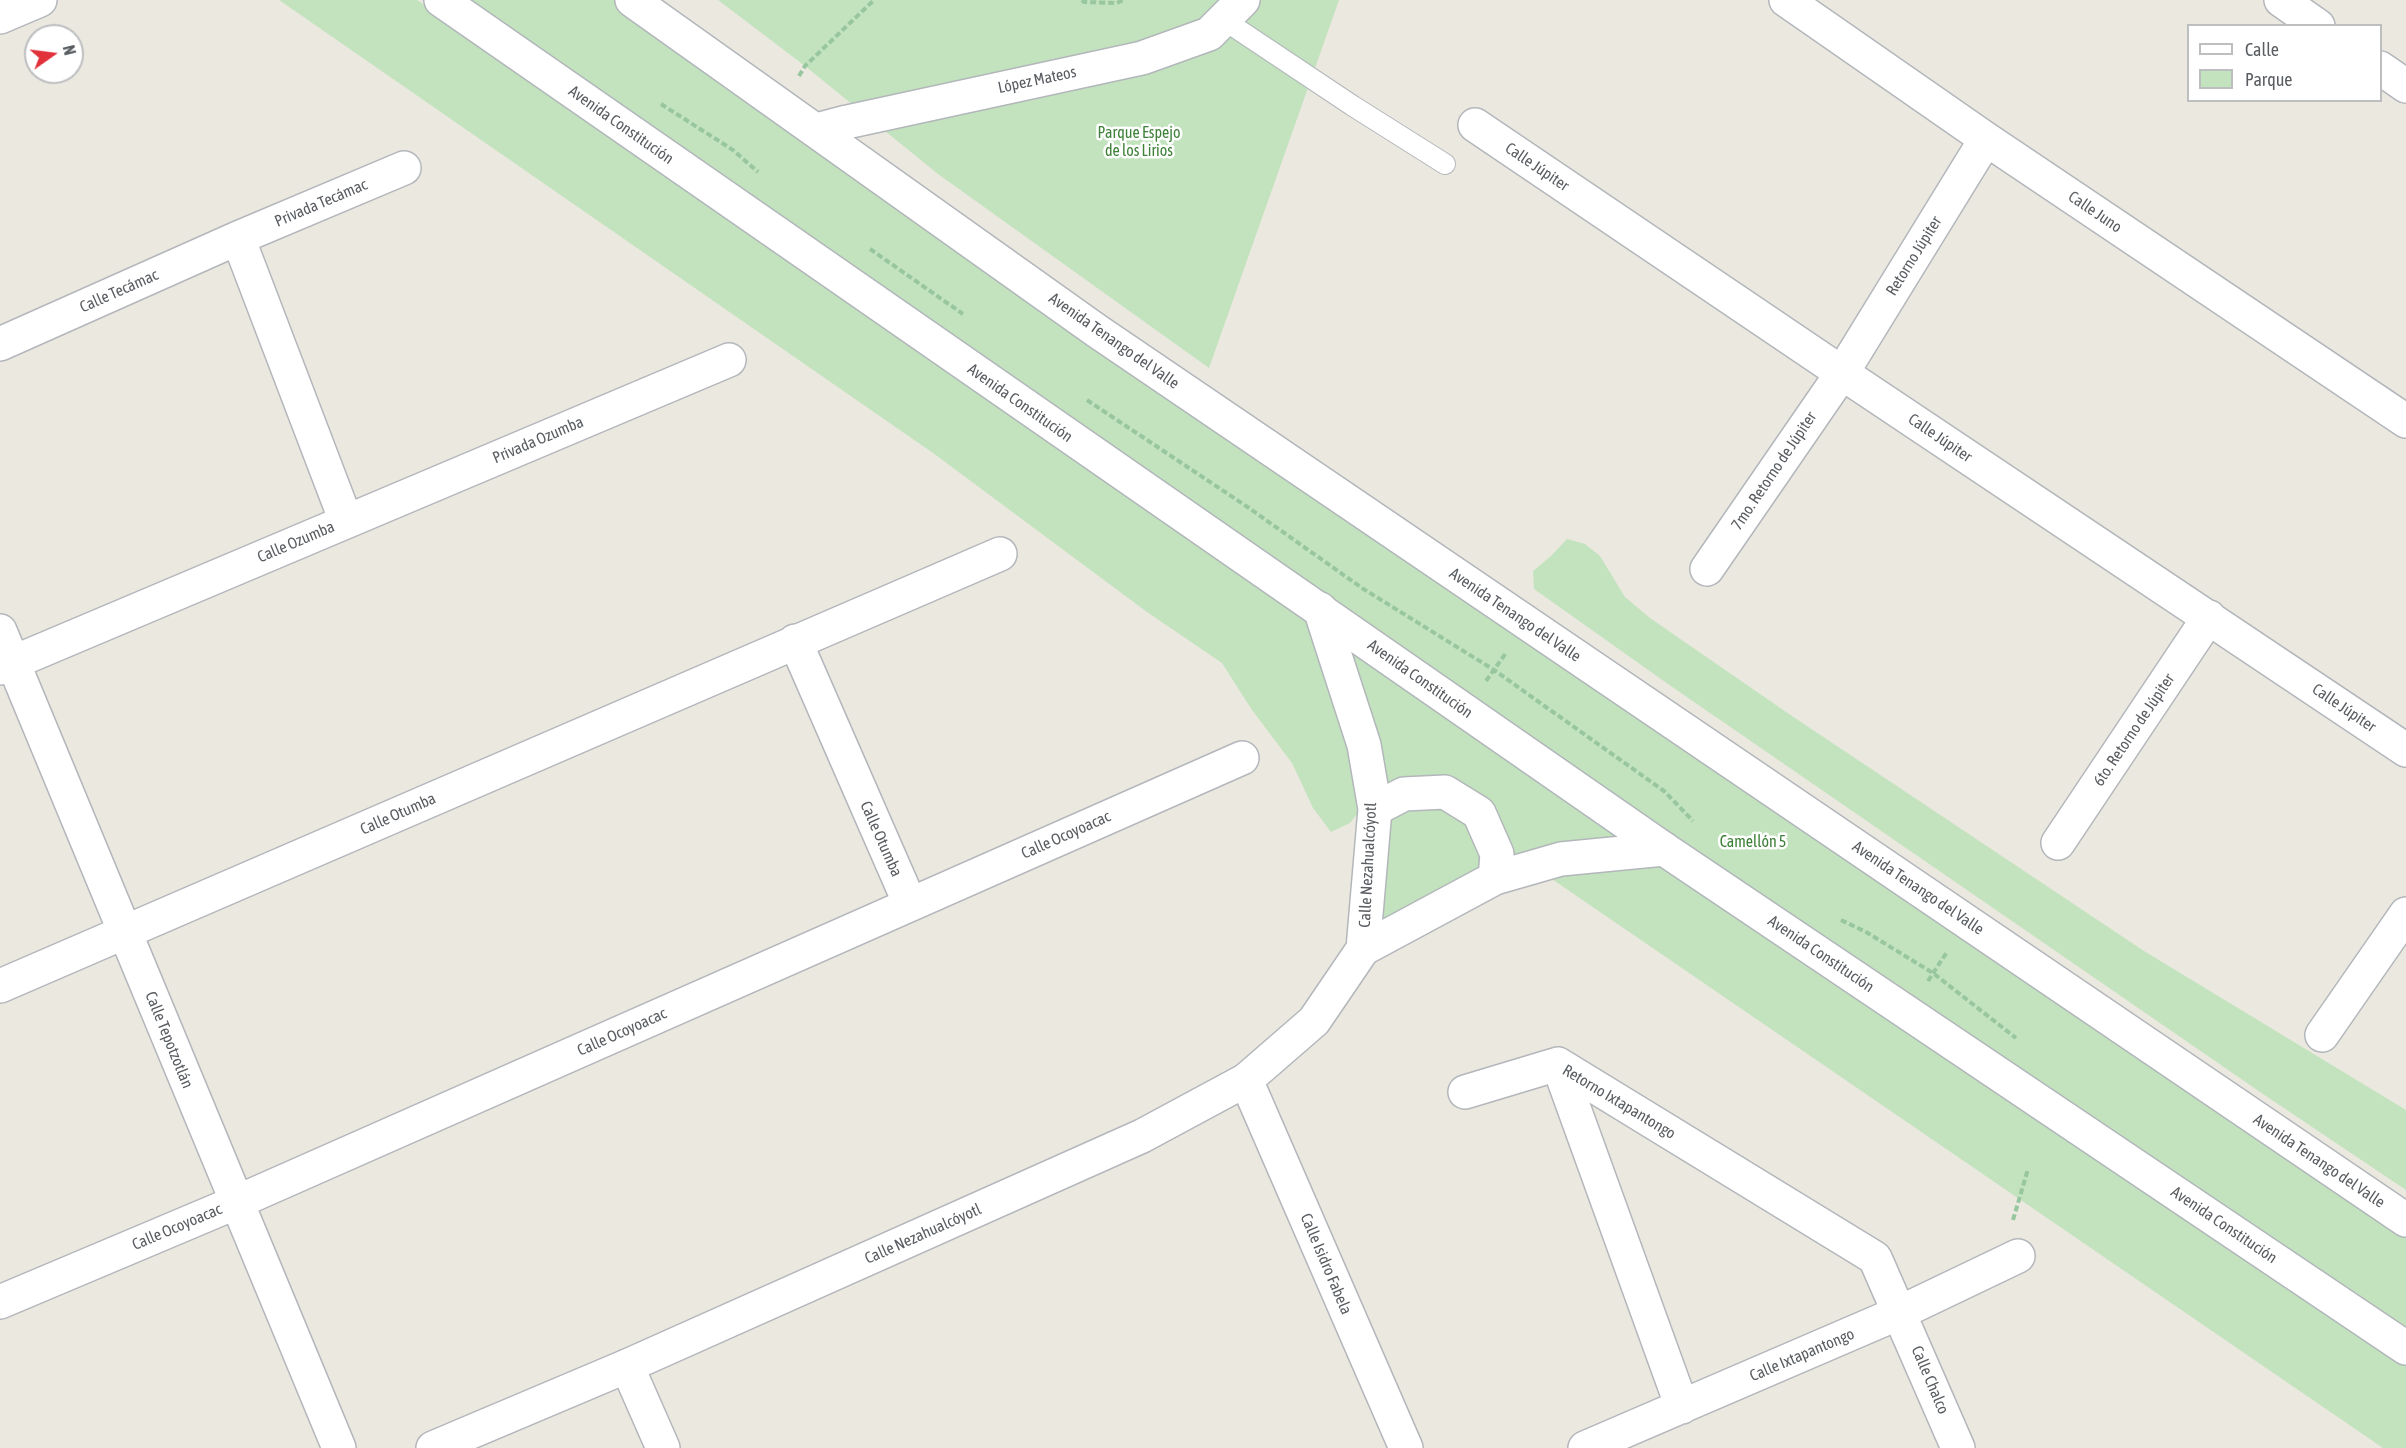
<!DOCTYPE html>
<html>
<head>
<meta charset="utf-8">
<style>
	body { margin:0 }
	#map { position:relative; width:2406px; height:1448px; overflow:hidden; background:#ebe8e0; font-family:"Asap Condensed",sans-serif }
	canvas { display:block }
	.legend { position:absolute; left:2187px; top:24px; width:195px; height:78px; box-sizing:border-box; background:#fff; border:2px solid #bdbec0; margin:0; padding:8px 10px; list-style:none; font-size:18px; color:#595d61 }
	.legend li { display:flex; align-items:center; gap:12px; height:30px }
	.legend b { width:30px; border:2px solid #bdbec0 }
	.north { position:absolute; left:24px; top:24px; width:60px; height:60px; box-sizing:border-box; background:#fff; border:2px solid #bdbec0; border-radius:50%; rotate:76deg; font-size:16px; font-weight:700; line-height:24px; text-align:center; color:#595d61 }
	.north::after { content:''; display:block; margin:auto; width:21px; height:27px; background:#e1313a; clip-path:polygon(50% 0,100% 100%,50% 72%,0 100%) }
</style>
</head>
<body>
<div id="map">
<canvas width="2406" height="1448"></canvas>
<ul class="legend">
<li><b style="height:8px;background:#fff"></b>Calle</li>
<li><b style="height:16px;background:#c2e3bd"></b>Parque</li>
</ul>
<div class="north">N</div>
</div>
<script>
const ctx = document.querySelector('canvas').getContext('2d');
ctx.lineJoin = 'round';
function fill(path, color) { ctx.fillStyle = color; ctx.fill(path, 'evenodd'); }
const shape = rows => new Path2D(rows.map(r => 'M' + r).join(''));
function trace(path, color, width, dash) { ctx.strokeStyle = color; ctx.lineWidth = width; ctx.lineCap = dash ? 'butt' : 'round'; ctx.setLineDash(dash || []); ctx.stroke(path); }
function label(font, color, halo, rows, align = 'center') {
  ctx.font = font + ' "Asap Condensed",sans-serif'; ctx.lineWidth = 5; ctx.setLineDash([]); ctx.textBaseline = 'middle'; ctx.strokeStyle = halo; ctx.fillStyle = color; for (const [text, x, y, turn = 0] of rows) {
    ctx.save(); ctx.translate(x, y); ctx.rotate((+turn || 0) * Math.PI / 180); ctx.textAlign = isNaN(turn) ? turn : align; if (halo) ctx.strokeText(text, 0, 0); ctx.fillText(text, 0, 0); ctx.restore();
  }
}
fill(shape([
	[279,0,417,0,1310,615,1335,688,1362,808,1350,823,1331,832,1313,808,1292,763,1252,710,1222,663,1147,612,933,453],
	[446,0,622,0,2406,1224,2406,1344],
	[718,0,1339,0,1209,368,938,174,805,66],
	[1567,539,1585,544,1600,556,1625,597,1650,618,1789,714,2144,951,2406,1110,2406,1190,2263,1094,1668,684,1534,589,1533,571,1551,556],
	[1341,637,1637,842,1506,867,1491,817,1390,791],
	[1417,798,1467,814,1489,873,1395,923,1377,920,1379,828],
	[1666,863,2406,1361,2406,1448,2383,1448,1546,875]
]), '#c2e3bd');
const service = shape([
	[1224,20,1353,106,1445,164]
]);
const minor = shape([
	[1786,0,1986,139,2406,421],
	[2281,0,2318,26],
	[0,17,40,0],
	[2380,68,2406,86],
	[1475,125,1842,373,2406,750],
	[817,130,847,122,1142,58,1209,34,1243,0],
	[238,238,346,521],
	[0,344,238,238,404,168],
	[1707,569,1842,373,1986,139],
	[0,631,339,1448],
	[795,641,910,904],
	[0,668,729,360],
	[2058,843,2209,617],
	[0,986,1000,554],
	[2322,1035,2406,914],
	[1558,1064,1875,1258,1958,1448],
	[1558,1064,1682,1407],
	[1246,1080,1406,1448],
	[1465,1092,1558,1064],
	[0,1302,237,1202,1242,758],
	[627,1366,663,1448],
	[1585,1448,1901,1312,2018,1256]
]);
const tertiary = shape([
	[1320,609,1364,745,1375,809,1363,949],
	[1375,809,1404,794,1445,792,1479,813,1497,854,1495,878],
	[433,1448,627,1366,1142,1136,1246,1080,1314,1021,1363,949,1495,878,1561,859,1664,849]
]);
const secondary = shape([
	[441,0,1664,849,2406,1348],
	[632,0,1097,331,2406,1220]
]);
trace(service, '#b3b7bb', 22);
trace(minor, '#b3b7bb', 36);
trace(tertiary, '#b3b7bb', 36);
trace(secondary, '#b2b6bb', 36);
trace(shape([
	[1082,0,1084,2,1117,3,1123,0],
	[799,76,805,66,874,0],
	[661,104,733,150,758,172],
	[870,249,963,314],
	[1087,400,1249,508,1362,588,1494,670,1664,791,1693,821],
	[1486,681,1506,653],
	[1841,920,1866,932,1933,973,2016,1038],
	[1928,981,1947,952],
	[2013,1220,2028,1169]
]), '#98c69f', 4, [6, 3]);
trace(service, '#fff', 20);
trace(minor, '#fff', 33);
trace(tertiary, '#fff', 33);
trace(secondary, '#fff', 33);
label('16px', '#595d61', '#fff', [
	["López Mateos",1037,80,-12],
	["Avenida Constitución",621,125,35],
	["Calle Júpiter",1537,167,34],
	["Privada Tecámac",321,203,-23],
	["Calle Juno",2095,212,34],
	["Retorno Júpiter",1914,256,-58],
	["Calle Tecámac",119,291,-24],
	["Avenida Tenango del Valle",1114,341,35],
	["Avenida Constitución",1020,403,35],
	["Calle Júpiter",1940,438,34],
	["Privada Ozumba",538,440,-23],
	["7mo. Retorno de Júpiter",1774,471,-56],
	["Calle Ozumba",296,542,-23],
	["Avenida Tenango del Valle",1515,615,34],
	["Avenida Constitución",1420,679,35],
	["Calle Júpiter",2344,708,34],
	["6to. Retorno de Júpiter",2134,730,-56],
	["Calle Otumba",398,814,-24],
	["Calle Ocoyoacac",1066,835,-24],
	["Calle Otumba",881,839,66],
	["Calle Nezahualcóyotl",1368,865,-87],
	["Avenida Tenango del Valle",1918,888,34],
	["Avenida Constitución",1821,954,34],
	["Calle Ocoyoacac",622,1032,-24],
	["Calle Tepotzotlán",169,1040,68],
	["Retorno Ixtapantongo",1619,1102,31],
	["Avenida Tenango del Valle",2319,1161,34],
	["Avenida Constitución",2224,1225,34],
	["Calle Ocoyoacac",177,1227,-23],
	["Calle Nezahualcóyotl",923,1234,-24],
	["Calle Isidro Fabela",1326,1264,67],
	["Calle Ixtapantongo",1802,1355,-23],
	["Calle Chalco",1930,1380,67]
]);
label('16px', '#3e8138', '#fff', [
	["Parque Espejo",1139,133],
	["de los Lirios",1139,151],
	["Camellón 5",1753,842]
]);
</script>
</body>
</html>
